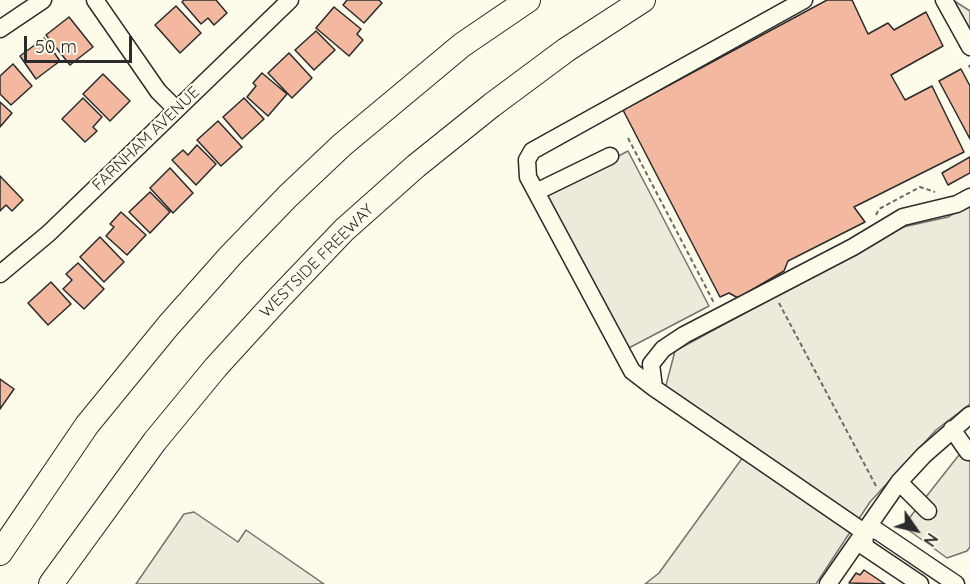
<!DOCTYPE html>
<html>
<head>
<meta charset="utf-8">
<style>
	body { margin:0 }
	#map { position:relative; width:970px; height:584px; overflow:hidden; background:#fdfbea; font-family:Quicksand,sans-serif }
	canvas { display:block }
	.north { position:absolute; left:886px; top:500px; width:60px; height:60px; -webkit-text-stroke:4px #fdfbea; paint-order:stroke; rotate:124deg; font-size:16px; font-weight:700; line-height:24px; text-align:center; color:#2b2b2b }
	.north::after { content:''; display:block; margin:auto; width:21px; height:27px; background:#2b2b2b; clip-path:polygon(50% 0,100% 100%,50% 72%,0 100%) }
	.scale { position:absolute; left:24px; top:36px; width:108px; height:27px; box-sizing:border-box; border:3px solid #2b2b2b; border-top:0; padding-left:8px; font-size:18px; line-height:21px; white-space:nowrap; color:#2b2b2b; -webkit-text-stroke:4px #fdfbea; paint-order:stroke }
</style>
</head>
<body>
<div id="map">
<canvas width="970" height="584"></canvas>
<div class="north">N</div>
<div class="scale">50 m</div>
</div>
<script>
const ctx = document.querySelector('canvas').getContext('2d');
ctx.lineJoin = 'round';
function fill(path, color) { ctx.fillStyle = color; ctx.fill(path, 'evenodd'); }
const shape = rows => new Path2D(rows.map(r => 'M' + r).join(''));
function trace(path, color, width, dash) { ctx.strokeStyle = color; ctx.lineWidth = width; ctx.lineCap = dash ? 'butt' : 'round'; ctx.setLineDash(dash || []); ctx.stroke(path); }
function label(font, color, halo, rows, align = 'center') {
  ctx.font = font + ' Quicksand,sans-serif'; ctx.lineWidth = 4.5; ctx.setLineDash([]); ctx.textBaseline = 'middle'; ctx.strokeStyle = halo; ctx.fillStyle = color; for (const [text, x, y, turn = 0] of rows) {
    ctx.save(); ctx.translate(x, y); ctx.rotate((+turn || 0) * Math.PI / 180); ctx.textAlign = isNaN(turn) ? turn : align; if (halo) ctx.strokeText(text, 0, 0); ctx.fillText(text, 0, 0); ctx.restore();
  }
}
const parking = shape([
	[953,0,970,11,970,34,953,0],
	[628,151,709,306,625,350,544,195,628,151],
	[970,204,970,404,936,430,870,502,816,584,645,584,659,573,751,446,665,389,675,351,903,227,948,217,970,204],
	[970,441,970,547,967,551,947,558,903,526,970,441],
	[194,512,238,542,246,530,324,584,136,584,184,514,194,512]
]);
fill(parking, '#eceadb');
trace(parking, '#74746e', 1.5);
const building = shape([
	[184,0,216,0,227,13,214,25,208,18,201,24,182,2,184,0],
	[347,0,379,0,382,3,364,23,343,5,347,0],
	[827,0,852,0,868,34,888,23,894,30,926,12,943,46,891,75,905,100,932,86,964,152,854,207,865,222,788,261,784,271,738,298,729,293,720,297,623,110,827,0],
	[176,6,201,33,180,53,155,25,176,6],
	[334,7,361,29,357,34,363,40,349,56,316,28,334,7],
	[69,17,93,47,70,65,46,35,69,17],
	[316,31,335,50,314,70,295,50,316,31],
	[44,38,60,61,36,79,20,56,44,38],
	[289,53,312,78,292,98,268,73,289,53],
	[13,64,32,86,11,105,0,94,0,76,13,64],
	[961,69,970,86,970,139,939,81,961,69],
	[262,73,287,94,268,116,247,97,256,86,253,83,262,73],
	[103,74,130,101,110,121,83,94,103,74],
	[83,98,102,117,93,127,97,131,85,142,62,119,83,98],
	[244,98,264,119,242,139,223,117,244,98],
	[0,102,12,113,0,127,0,102],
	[218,121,242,147,221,166,197,140,218,121],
	[197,145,216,164,196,185,172,160,183,150,188,155,197,145],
	[970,157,970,173,948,185,942,173,970,157],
	[170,168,193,193,173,213,150,188,170,168],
	[0,176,23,200,12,211,6,205,0,211,0,176],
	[150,192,170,212,150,233,129,212,150,192],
	[121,212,146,235,127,255,106,236,114,227,110,224,121,212],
	[100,237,124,262,104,282,80,257,100,237],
	[78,263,104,289,84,309,63,289,72,280,66,274,78,263],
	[51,282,71,304,48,325,28,303,51,282],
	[0,379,14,389,0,409,0,379],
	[864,570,885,584,849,583,856,573,860,575,864,570]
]);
fill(building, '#f2b8a0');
trace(building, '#2b2b2b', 1.5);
const minor = shape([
	[95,0,158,91,176,109],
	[804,0,532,151,527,160,528,177,632,371,654,388,864,532],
	[944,0,970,47],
	[0,29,43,0],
	[536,192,610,156],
	[0,274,49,233,290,0],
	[654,388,651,364,663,349,684,335,853,247,903,217,957,204,970,197],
	[952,429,968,452],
	[899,482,928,511],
	[864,532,876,530,956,584],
	[864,532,865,547,920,584],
	[828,584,899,482,924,455,970,415]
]);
const highway = shape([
	[0,553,87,425,168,326,231,255,288,196,342,145,462,45,528,0],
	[51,584,155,441,216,367,279,298,344,230,416,166,492,105,566,50,643,0]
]);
trace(minor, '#2b2b2b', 19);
trace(highway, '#2b2b2b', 26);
trace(shape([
	[969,65,970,68],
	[628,138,713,301,716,300],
	[876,215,879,209,920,187,935,192],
	[779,303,876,486]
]), '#6a6964', 2, [4.5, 3]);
trace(minor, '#fdfbea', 16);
trace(highway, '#fdfbea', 24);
label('16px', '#2b2b2b', '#fdfbea', [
	["FARNHAM AVENUE",146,139,-44],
	["WESTSIDE FREEWAY",317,261,-45]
]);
</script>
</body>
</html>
